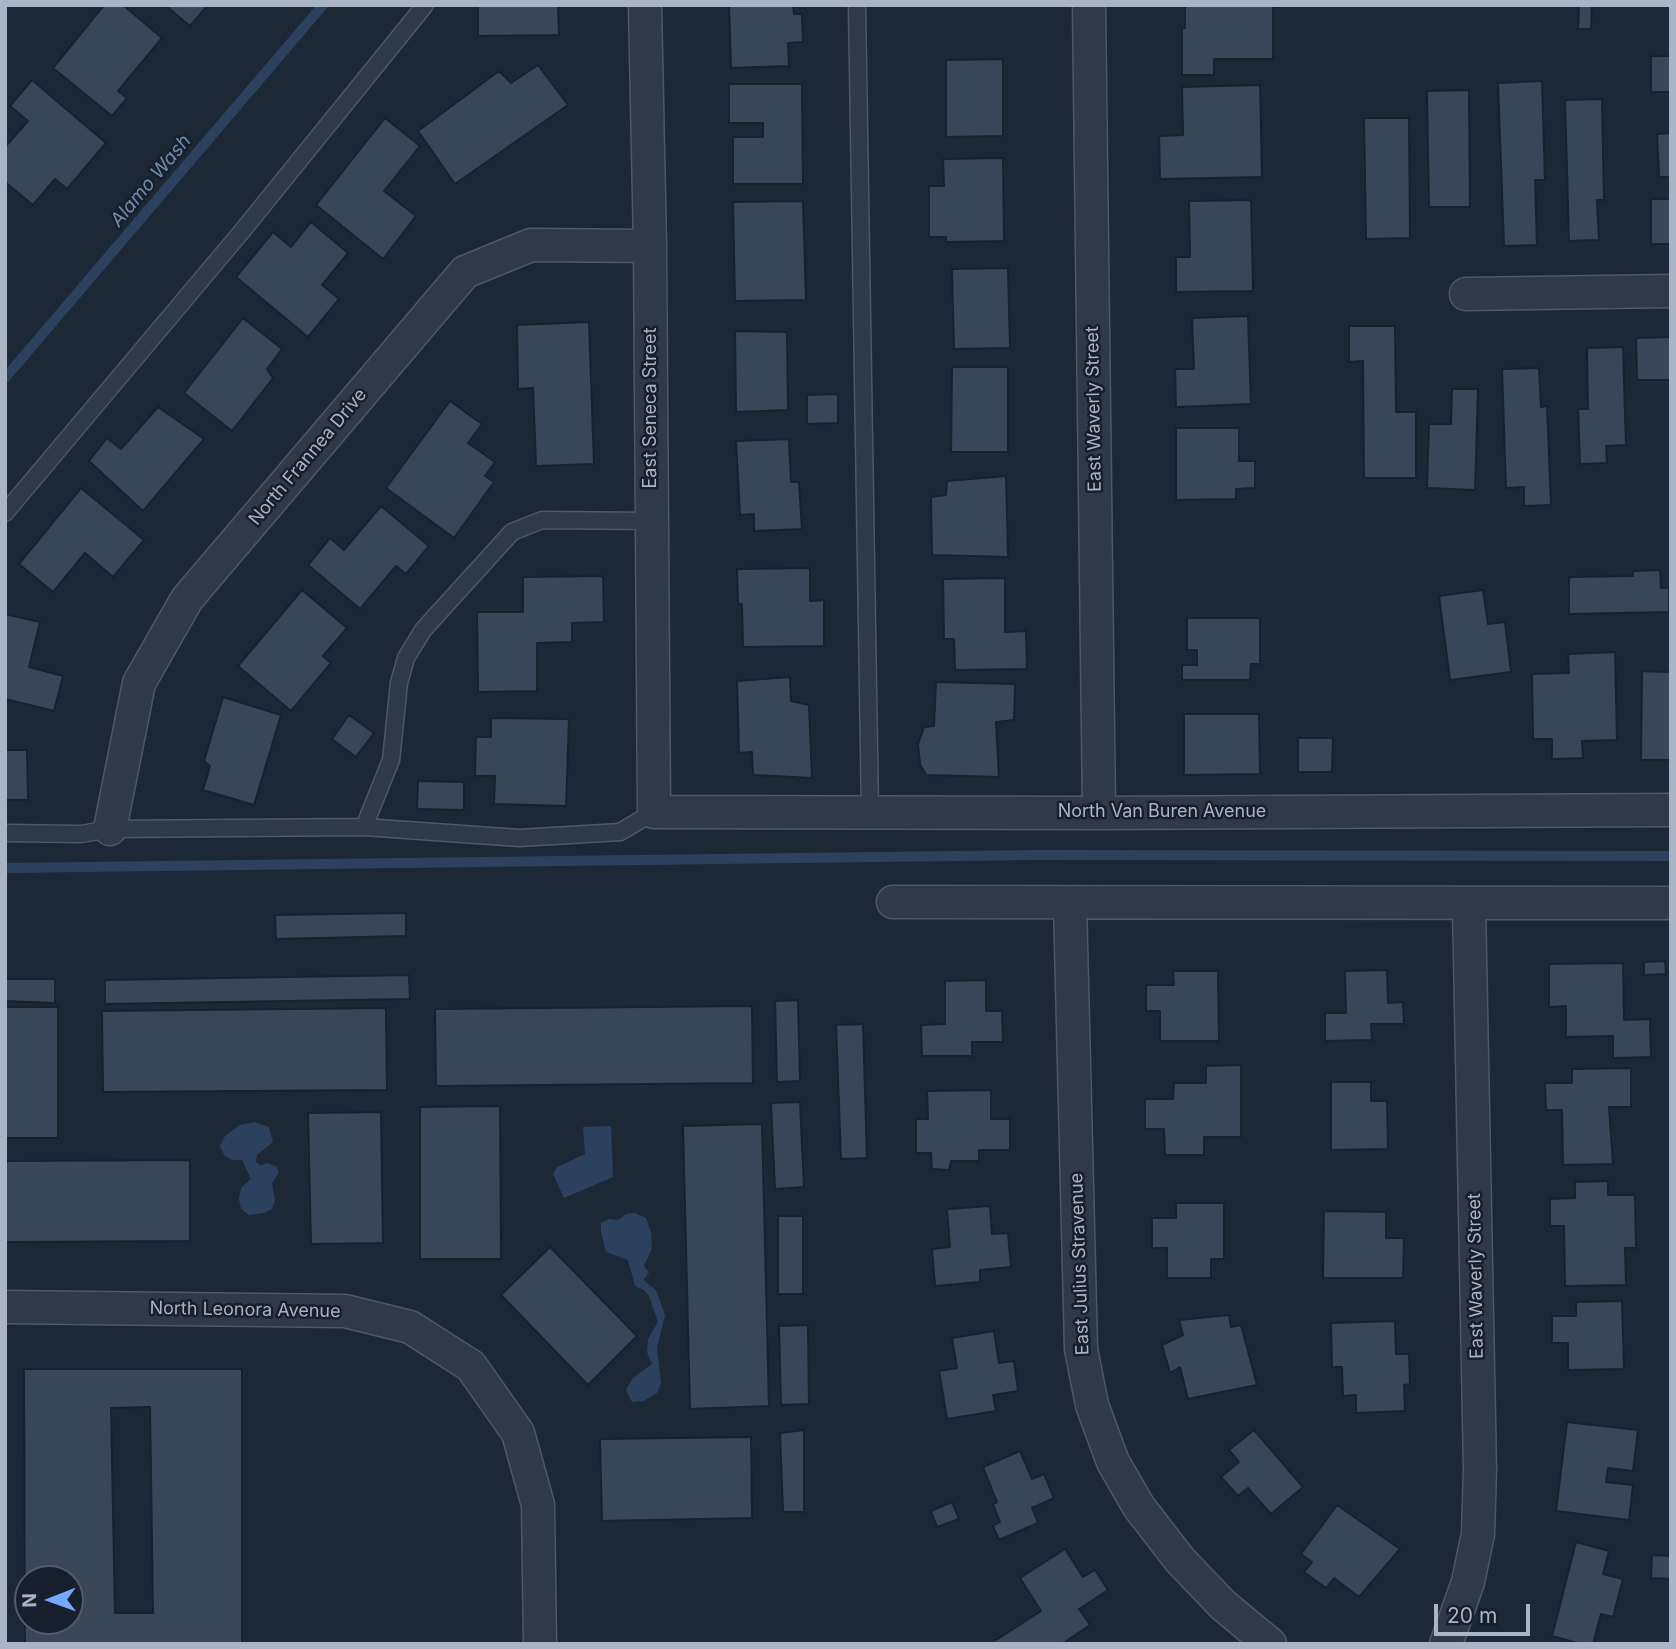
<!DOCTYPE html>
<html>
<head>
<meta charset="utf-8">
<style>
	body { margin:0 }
	#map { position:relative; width:1676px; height:1649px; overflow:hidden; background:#1d2837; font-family:Inter,sans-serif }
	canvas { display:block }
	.frame { position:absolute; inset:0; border:7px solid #aab4c5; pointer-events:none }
	.north { position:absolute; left:14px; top:1565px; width:70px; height:70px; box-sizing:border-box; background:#161f2b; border:2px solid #515b69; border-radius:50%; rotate:269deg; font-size:19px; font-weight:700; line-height:28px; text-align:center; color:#aab4c5 }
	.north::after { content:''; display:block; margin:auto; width:24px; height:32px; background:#74a9ff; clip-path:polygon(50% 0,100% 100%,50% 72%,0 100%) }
	.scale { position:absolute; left:1434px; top:1604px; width:96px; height:32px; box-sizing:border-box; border:4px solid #aab4c5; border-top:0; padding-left:9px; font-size:21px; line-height:24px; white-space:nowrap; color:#aab4c5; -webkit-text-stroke:5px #161f2b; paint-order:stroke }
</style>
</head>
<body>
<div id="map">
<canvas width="1676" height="1649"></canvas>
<div class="frame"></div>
<div class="north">N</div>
<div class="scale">20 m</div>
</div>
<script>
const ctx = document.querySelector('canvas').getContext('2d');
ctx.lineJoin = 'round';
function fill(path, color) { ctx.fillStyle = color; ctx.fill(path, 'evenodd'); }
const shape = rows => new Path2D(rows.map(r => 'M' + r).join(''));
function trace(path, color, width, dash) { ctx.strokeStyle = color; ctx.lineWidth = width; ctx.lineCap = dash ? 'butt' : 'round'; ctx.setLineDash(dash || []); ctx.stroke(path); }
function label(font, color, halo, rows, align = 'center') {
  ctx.font = font + ' Inter,sans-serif'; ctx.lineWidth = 5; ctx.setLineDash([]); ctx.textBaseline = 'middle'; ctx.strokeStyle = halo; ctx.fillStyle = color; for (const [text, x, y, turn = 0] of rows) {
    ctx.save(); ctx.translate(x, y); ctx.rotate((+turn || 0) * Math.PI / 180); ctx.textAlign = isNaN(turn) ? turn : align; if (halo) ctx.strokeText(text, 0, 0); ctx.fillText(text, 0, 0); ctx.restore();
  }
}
fill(shape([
	[255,1122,269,1127,273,1142,257,1155,256,1162,260,1166,267,1163,276,1166,279,1172,272,1183,275,1200,272,1209,264,1213,249,1215,241,1209,239,1199,241,1188,251,1179,242,1160,232,1160,224,1155,220,1146,225,1136,240,1125],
	[611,1126,613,1177,564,1198,553,1174,557,1167,585,1154,583,1127],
	[635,1213,646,1218,651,1232,652,1248,644,1266,649,1273,643,1280,656,1290,665,1315,657,1348,661,1383,657,1393,644,1401,632,1402,626,1390,633,1378,652,1364,647,1352,648,1339,658,1322,649,1296,644,1290,635,1286,628,1260,606,1252,601,1232,601,1223,609,1219,618,1220,626,1214]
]), '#2c415e');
trace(shape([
	[5,378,323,5],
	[5,868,1036,855,1671,856]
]), '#2c415e', 10);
const building = shape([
	[104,5,123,5,162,38,118,91,127,98,112,116,53,68,104,5],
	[165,5,208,5,190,26,165,5],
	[478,5,558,5,559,35,478,36,478,5],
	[729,5,793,5,794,14,802,14,803,42,788,43,789,66,731,68,729,5],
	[1185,5,1273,5,1273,59,1214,59,1214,75,1182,75,1182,28,1185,28,1185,5],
	[1579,5,1592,5,1591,29,1578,29,1579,5],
	[1651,56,1671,56,1671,92,1651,92,1651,56],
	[1003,59,1003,136,946,137,946,60,1003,59],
	[538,65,568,105,455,184,418,131,499,71,511,83,538,65],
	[32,80,106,143,67,189,55,179,33,205,5,182,5,147,28,121,10,106,32,80],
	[1542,81,1545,180,1535,180,1537,245,1504,246,1498,83,1542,81],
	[729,84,802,84,803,184,733,184,733,137,763,137,763,123,729,123,729,84],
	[1260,85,1262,177,1160,179,1159,136,1183,135,1182,87,1260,85],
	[1469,90,1470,207,1429,207,1427,91,1469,90],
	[1602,99,1604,200,1597,200,1599,240,1569,241,1565,100,1602,99],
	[385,118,420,146,384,191,416,216,383,259,316,205,385,118],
	[1364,118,1409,118,1410,238,1366,239,1364,118],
	[1671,133,1671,177,1659,177,1657,134,1671,133],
	[1003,158,1004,241,946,242,946,237,929,237,929,186,944,186,943,159,1003,158],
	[1651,199,1671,199,1671,244,1651,244,1651,199],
	[1251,200,1253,291,1176,292,1176,257,1190,257,1189,201,1251,200],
	[803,201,806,300,735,301,733,202,803,201],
	[311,222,348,253,322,285,339,299,308,337,236,277,273,232,291,247,311,222],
	[1008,268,1010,348,954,349,952,269,1008,268],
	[1248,316,1251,404,1176,407,1175,369,1194,369,1192,318,1248,316],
	[243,318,282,349,267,369,273,378,232,431,184,393,243,318],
	[589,322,594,464,536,466,533,388,518,389,517,325,589,322],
	[1349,326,1395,326,1396,412,1416,412,1416,478,1364,478,1363,361,1349,362,1349,326],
	[735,331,787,332,788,410,736,412,735,331],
	[1671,337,1671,380,1637,380,1636,338,1671,337],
	[1623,347,1626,445,1606,446,1607,463,1580,464,1578,409,1588,409,1587,348,1623,347],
	[952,367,1008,367,1008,452,951,452,952,367],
	[1539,368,1541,407,1547,406,1551,505,1524,506,1524,487,1506,488,1502,369,1539,368],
	[1452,389,1478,389,1475,490,1427,488,1429,424,1451,424,1452,389],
	[838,394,838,423,807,424,807,395,838,394],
	[450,401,482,424,468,443,495,462,485,476,494,482,454,538,386,488,450,401],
	[158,407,204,439,143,511,89,461,107,438,121,449,158,407],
	[1176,428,1239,428,1239,461,1255,461,1255,488,1236,489,1236,499,1176,500,1176,428],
	[789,439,791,482,799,482,802,529,754,531,754,514,740,515,736,441,789,439],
	[1006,476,1008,557,932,555,931,497,946,495,947,481,1006,476],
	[81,488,144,540,113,577,85,553,53,592,19,564,81,488],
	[381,506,429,546,406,574,396,566,360,609,308,565,330,538,344,550,381,506],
	[810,568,810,601,824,600,824,646,743,647,742,604,738,604,737,569,810,568],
	[1660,570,1661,588,1669,588,1669,612,1569,614,1569,577,1633,576,1633,571,1660,570],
	[603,576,604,622,572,623,572,642,537,643,537,691,478,692,477,612,523,612,523,577,603,576],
	[1005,578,1005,632,1026,631,1027,669,955,670,954,639,944,639,943,579,1005,578],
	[302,590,347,628,323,656,331,663,291,711,238,666,302,590],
	[1483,590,1488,624,1505,622,1511,672,1450,680,1439,596,1483,590],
	[5,614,40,622,29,667,63,676,54,711,5,699,5,614],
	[1187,618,1260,618,1260,664,1251,664,1250,680,1182,680,1182,665,1197,665,1197,650,1187,650,1187,618],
	[1615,652,1617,740,1582,741,1583,758,1552,759,1552,739,1533,739,1532,674,1569,673,1568,654,1615,652],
	[1642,671,1671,672,1671,760,1641,760,1642,671],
	[790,677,791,701,809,705,812,778,753,775,752,752,739,753,737,681,790,677],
	[936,682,1015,684,1014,720,996,722,999,777,926,775,920,764,918,744,924,727,934,726,936,682],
	[223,697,281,715,254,805,203,790,210,766,204,761,223,697],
	[1184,714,1259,714,1260,774,1184,775,1184,714],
	[349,715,374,733,356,757,332,739,349,715],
	[491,718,569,719,566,806,494,804,495,776,475,776,476,737,491,737,491,718],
	[1298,738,1333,738,1332,772,1298,772,1298,738],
	[5,750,27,750,28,800,5,800,5,750],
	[418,781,464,782,464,810,417,809,418,781],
	[406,913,406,936,276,939,275,915,406,913],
	[1665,961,1666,974,1644,975,1644,962,1665,961],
	[1623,963,1624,1020,1650,1019,1651,1057,1613,1058,1613,1036,1566,1037,1566,1006,1549,1007,1549,964,1623,963],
	[1387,970,1388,1003,1403,1002,1404,1024,1371,1024,1372,1040,1325,1041,1325,1013,1346,1013,1345,971,1387,970],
	[1173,971,1218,971,1219,1041,1160,1041,1160,1011,1146,1011,1146,985,1174,985,1173,971],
	[409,975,410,999,105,1004,105,980,409,975],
	[5,979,55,979,55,1003,5,1001,5,979],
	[986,980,986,1011,1002,1011,1003,1042,972,1042,972,1056,922,1056,921,1025,945,1024,945,981,986,980],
	[798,1000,800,1081,777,1082,775,1001,798,1000],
	[752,1006,753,1083,436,1086,435,1009,752,1006],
	[5,1007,58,1007,58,1138,5,1138,5,1007],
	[386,1008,387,1090,103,1092,102,1011,386,1008],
	[863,1024,867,1158,841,1159,836,1025,863,1024],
	[1241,1065,1241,1137,1204,1137,1204,1155,1165,1155,1164,1129,1145,1129,1145,1099,1173,1099,1174,1083,1206,1083,1206,1066,1241,1065],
	[1631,1068,1631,1107,1609,1107,1613,1164,1563,1165,1562,1110,1546,1110,1545,1083,1572,1083,1572,1069,1631,1068],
	[1331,1082,1371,1082,1371,1101,1387,1101,1388,1149,1331,1150,1331,1082],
	[991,1090,991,1119,1010,1119,1010,1150,979,1150,979,1161,951,1161,949,1170,932,1169,931,1153,916,1153,916,1119,928,1119,927,1091,991,1090],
	[800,1102,804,1187,775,1189,771,1103,800,1102],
	[500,1106,501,1259,420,1259,420,1107,500,1106],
	[381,1112,383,1243,311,1244,308,1113,381,1112],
	[762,1124,769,1406,690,1409,683,1126,762,1124],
	[190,1160,190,1241,5,1242,5,1161,190,1160],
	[1608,1181,1608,1195,1635,1195,1636,1248,1625,1248,1626,1285,1565,1286,1564,1226,1550,1226,1550,1199,1575,1198,1575,1182,1608,1181],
	[1176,1203,1224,1203,1224,1259,1211,1259,1211,1278,1167,1278,1167,1248,1152,1248,1152,1218,1176,1218,1176,1203],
	[990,1206,992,1234,1008,1233,1011,1267,980,1270,980,1282,935,1286,932,1249,950,1247,947,1209,990,1206],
	[1324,1211,1386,1212,1386,1238,1404,1238,1403,1278,1323,1278,1324,1211],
	[778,1216,803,1216,803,1294,778,1294,778,1216],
	[550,1247,637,1336,588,1385,501,1295,550,1247],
	[1622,1301,1624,1369,1568,1370,1568,1343,1552,1343,1552,1316,1576,1316,1576,1302,1622,1301],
	[1229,1315,1231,1327,1241,1325,1257,1385,1188,1399,1180,1367,1170,1373,1162,1345,1183,1335,1179,1320,1229,1315],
	[1395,1321,1396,1354,1409,1354,1410,1384,1404,1385,1405,1411,1356,1413,1356,1395,1343,1396,1342,1367,1332,1367,1331,1323,1395,1321],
	[808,1325,809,1404,781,1405,779,1326,808,1325],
	[994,1331,999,1363,1014,1361,1018,1391,993,1395,996,1411,947,1419,939,1371,957,1368,952,1338,994,1331],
	[24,1369,242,1369,242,1644,25,1644,24,1369],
	[150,1407,153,1613,115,1613,111,1408,150,1407],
	[28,1579,70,1579,70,1621,28,1621,28,1579],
	[1567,1422,1638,1430,1633,1471,1608,1468,1606,1482,1633,1485,1629,1520,1556,1511,1567,1422],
	[804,1430,804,1512,783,1512,780,1433,804,1430],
	[1254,1430,1303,1487,1271,1514,1248,1488,1238,1496,1221,1477,1239,1462,1229,1450,1254,1430],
	[751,1437,752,1518,602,1521,600,1439,751,1437],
	[1020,1451,1032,1479,1044,1474,1054,1498,1032,1508,1038,1523,999,1540,993,1526,1000,1522,993,1504,997,1502,983,1467,1020,1451],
	[952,1502,959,1519,937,1527,931,1511,952,1502],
	[1337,1505,1400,1549,1359,1597,1334,1578,1326,1588,1304,1572,1312,1562,1301,1554,1337,1505],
	[1576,1542,1609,1551,1603,1574,1623,1579,1613,1617,1601,1614,1593,1644,1581,1644,1552,1636,1576,1542],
	[1065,1549,1083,1577,1095,1570,1108,1590,1079,1609,1090,1625,1062,1644,994,1644,993,1642,1041,1611,1020,1578,1065,1549],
	[1652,1555,1671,1556,1671,1579,1651,1578,1652,1555]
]);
fill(building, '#384658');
trace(building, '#18212d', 2);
const lane = shape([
	[857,5,870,812],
	[5,513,243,230,425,5],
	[364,827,391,760,399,683,406,658,423,630,512,532,542,520,652,521],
	[5,833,81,834,110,829,364,827,519,838,620,832,654,812]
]);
const street = shape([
	[645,5,650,246,654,812,1099,813,1671,810],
	[1089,5,1099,813],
	[1466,294,1671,291],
	[110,829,139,683,187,599,465,272,531,245,650,246],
	[893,902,1671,903],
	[1070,903,1081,1349,1092,1405,1113,1462,1139,1507,1180,1560,1223,1605,1270,1644],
	[5,1307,345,1311,410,1327,471,1366,518,1433,538,1505,540,1644],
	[1446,1644,1468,1582,1478,1534,1480,1470,1469,904]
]);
trace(lane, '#4e5766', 19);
trace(street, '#4e5766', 35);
trace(lane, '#303a47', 16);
trace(street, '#303a47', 32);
label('18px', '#aab4c5', '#161f2b', [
	["East Seneca Street",651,408,-90],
	["East Waverly Street",1094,409,-91],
	["North Frannea Drive",308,457,-50],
	["North Van Buren Avenue",1162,812],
	["East Julius Stravenue",1080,1264,-92],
	["East Waverly Street",1476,1276,-91],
	["North Leonora Avenue",245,1310,1]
]);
label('italic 19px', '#6f8bb1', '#161f2b', [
	["Alamo Wash",151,181,-50]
]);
</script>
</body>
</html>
